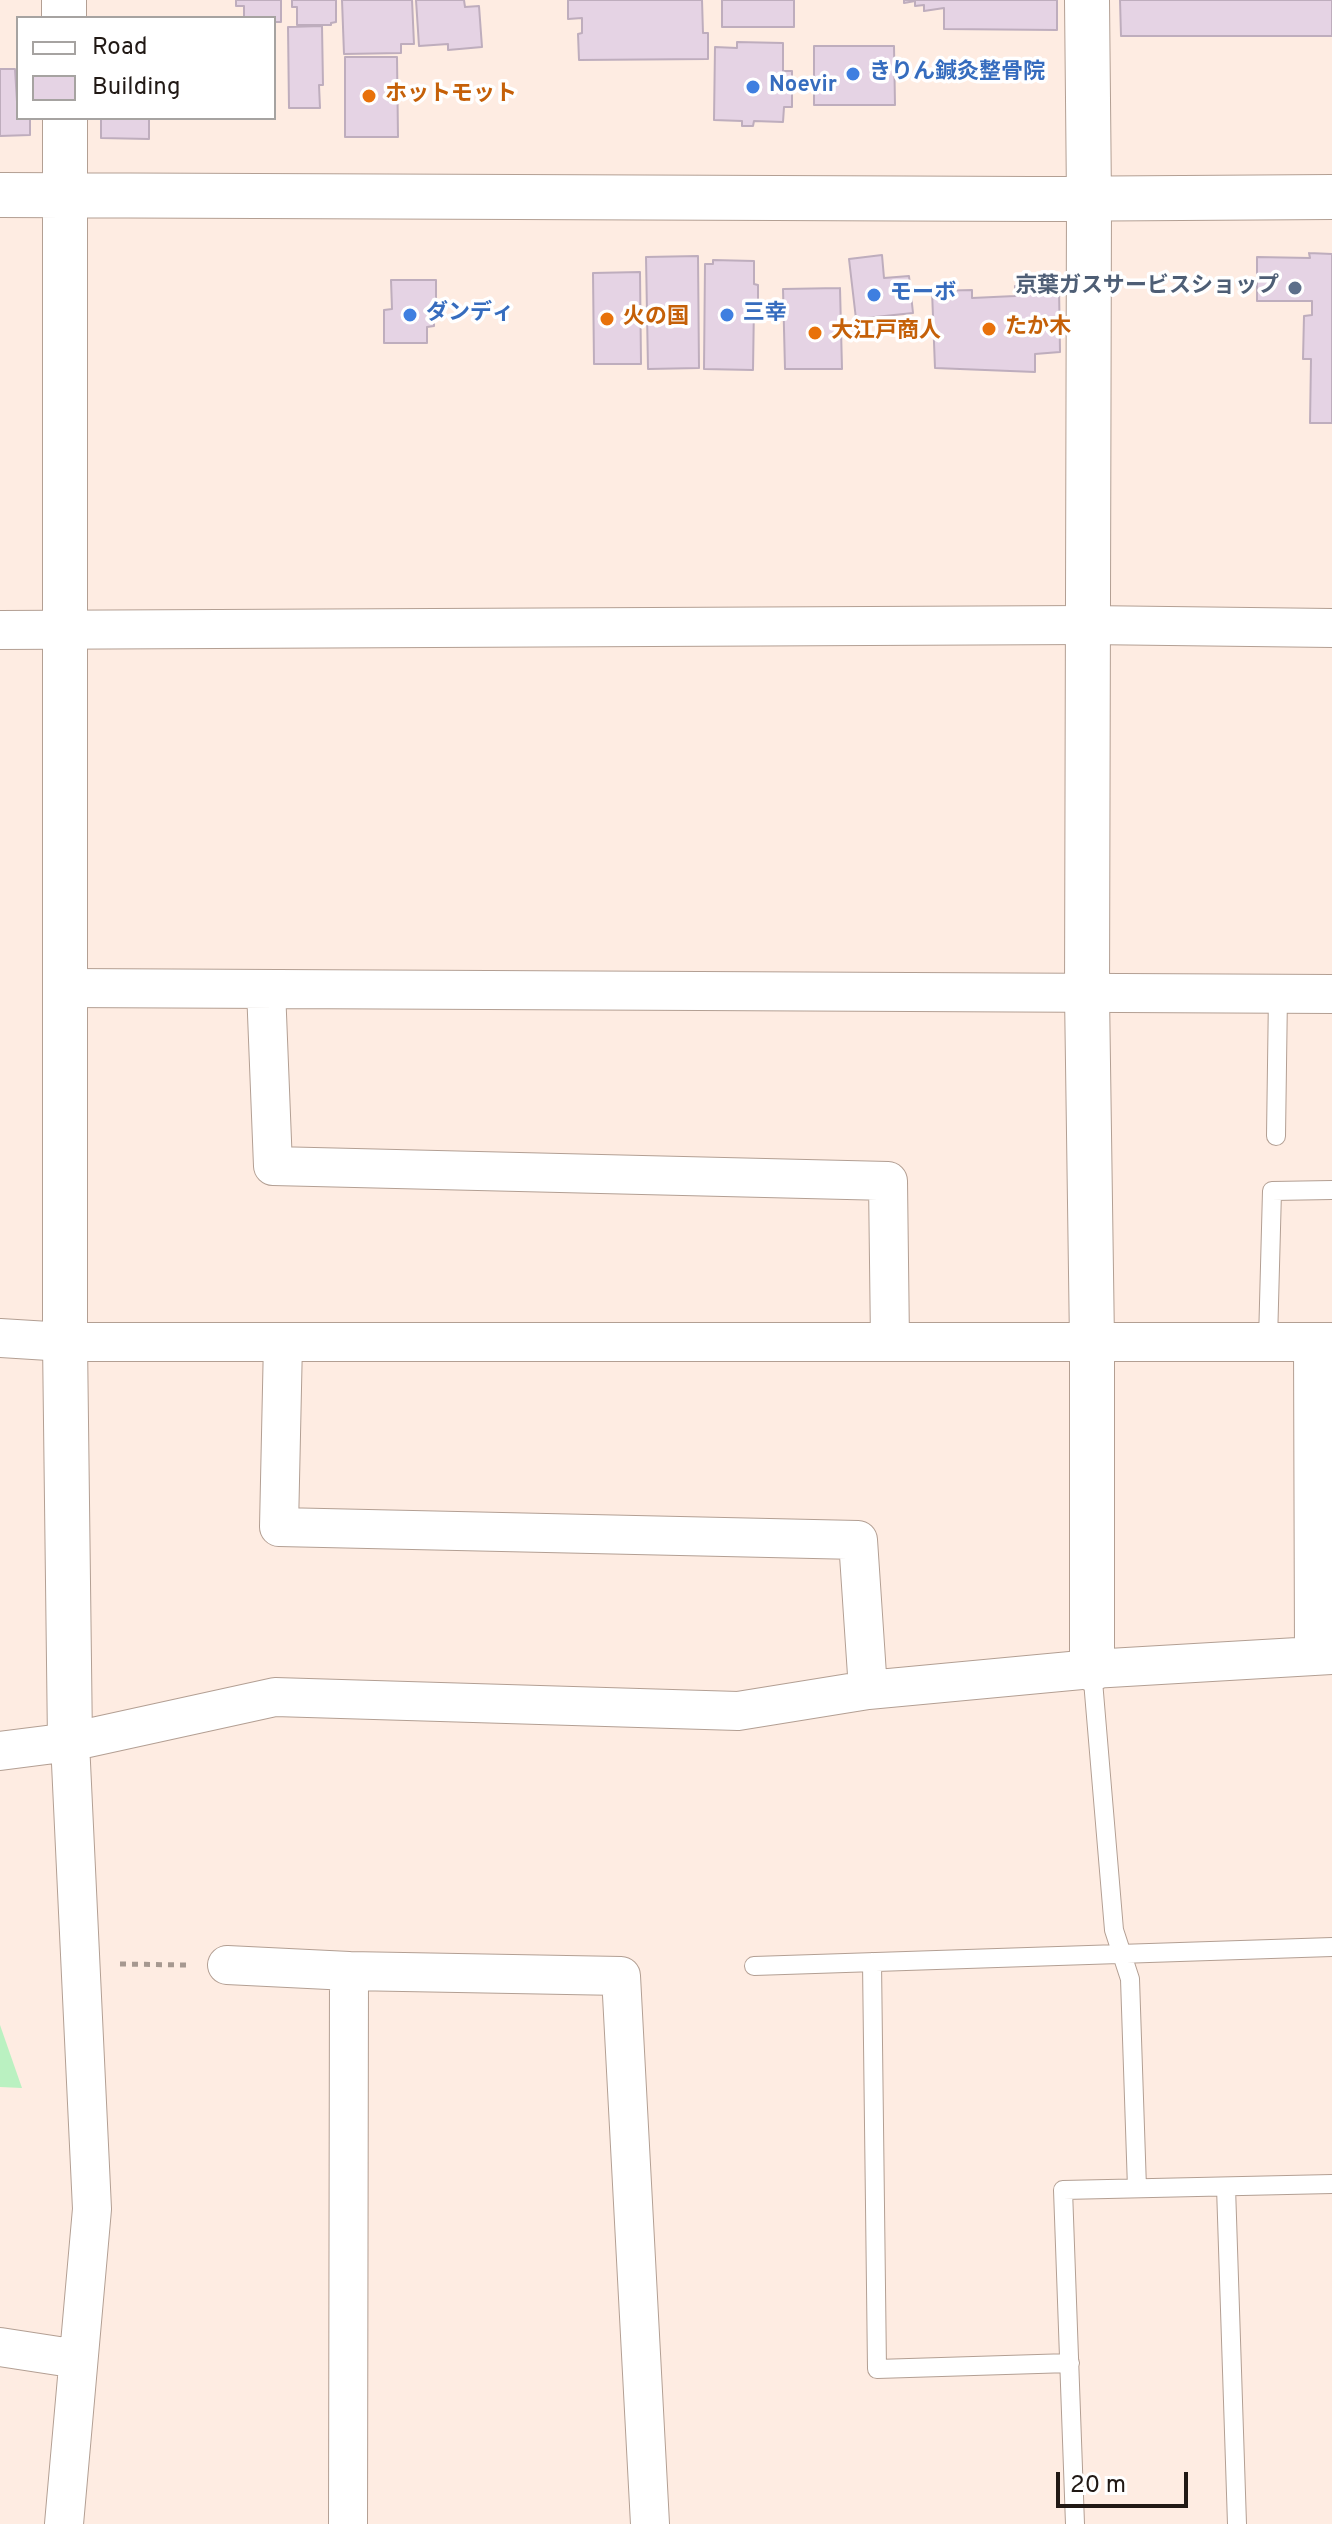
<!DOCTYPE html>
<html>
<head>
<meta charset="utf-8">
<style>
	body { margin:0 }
	#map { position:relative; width:1332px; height:2524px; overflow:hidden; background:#feece2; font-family:Overpass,sans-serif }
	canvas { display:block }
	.legend { position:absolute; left:16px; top:16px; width:260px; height:104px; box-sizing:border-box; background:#fff; border:2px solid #a6a3a1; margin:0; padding:10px 14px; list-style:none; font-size:24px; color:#211915 }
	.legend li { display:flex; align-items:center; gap:16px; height:40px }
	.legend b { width:40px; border:2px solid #a6a3a1 }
	.scale { position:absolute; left:1056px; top:2472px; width:132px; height:36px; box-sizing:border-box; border:4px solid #211915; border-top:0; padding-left:10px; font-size:24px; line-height:28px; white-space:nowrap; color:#211915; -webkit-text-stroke:6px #fff; paint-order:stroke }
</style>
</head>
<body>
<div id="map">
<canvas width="1332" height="2524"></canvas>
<ul class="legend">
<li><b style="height:10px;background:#fff"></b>Road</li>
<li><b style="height:22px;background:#e5d3e4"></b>Building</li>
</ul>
<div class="scale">20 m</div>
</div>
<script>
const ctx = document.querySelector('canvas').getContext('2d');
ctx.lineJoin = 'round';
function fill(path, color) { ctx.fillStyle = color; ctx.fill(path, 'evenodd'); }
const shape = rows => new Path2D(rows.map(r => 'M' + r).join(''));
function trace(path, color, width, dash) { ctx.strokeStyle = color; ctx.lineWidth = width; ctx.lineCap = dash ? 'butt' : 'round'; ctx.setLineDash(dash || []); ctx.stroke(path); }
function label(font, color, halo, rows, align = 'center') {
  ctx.font = font + ' Overpass,"Noto Sans JP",sans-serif'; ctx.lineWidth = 7; ctx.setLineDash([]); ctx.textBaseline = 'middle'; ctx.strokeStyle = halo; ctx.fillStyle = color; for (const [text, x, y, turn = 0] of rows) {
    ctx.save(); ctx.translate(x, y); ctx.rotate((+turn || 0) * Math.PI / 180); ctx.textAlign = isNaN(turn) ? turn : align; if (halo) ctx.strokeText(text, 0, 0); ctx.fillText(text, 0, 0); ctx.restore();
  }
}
fill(shape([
	[0,2025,22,2088,0,2087]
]), '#baf1c1');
const building = shape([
	[236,0,281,0,281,22,274,22,274,18,244,18,244,6,236,6,236,0],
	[292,0,336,0,336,22,331,23,331,25,297,25,297,7,292,7,292,0],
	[342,0,412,0,414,44,401,44,401,53,344,54,342,0],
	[416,0,464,0,465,7,479,6,482,47,448,50,448,44,419,46,416,0],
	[568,0,702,0,703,33,708,33,708,59,579,60,578,34,582,33,582,18,568,19,568,0],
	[722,0,794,0,794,27,722,27,722,0],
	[904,0,1057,0,1057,30,944,29,944,8,924,11,924,5,915,6,915,1,904,3,904,0],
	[1120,0,1332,0,1332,36,1121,36,1120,0],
	[322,26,323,85,319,85,320,108,289,108,288,27,322,26],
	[737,42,783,43,783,71,792,71,792,107,784,107,783,122,754,121,753,126,742,126,742,121,714,120,715,47,737,48,737,42],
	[814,46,894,46,895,105,814,105,814,46],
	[345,57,397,57,398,137,345,137,345,57],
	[0,69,15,69,18,118,30,118,30,135,0,136,0,69],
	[101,118,149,118,149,139,101,138,101,118],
	[1309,253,1332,254,1332,423,1310,423,1311,359,1303,359,1304,316,1312,315,1312,301,1257,301,1257,257,1310,258,1309,253],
	[882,255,884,278,909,276,913,313,856,319,849,259,882,255],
	[698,256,699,368,648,369,646,257,698,256],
	[713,260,754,261,754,284,758,285,758,303,754,304,753,370,704,369,705,264,713,264,713,260],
	[640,272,641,364,594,364,593,273,640,272],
	[391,280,436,280,436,315,434,315,434,326,427,327,427,343,384,343,384,310,392,309,391,280],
	[1015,286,1059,286,1060,352,1035,354,1035,372,935,368,932,291,972,290,972,298,1015,296,1015,286],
	[840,288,842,369,785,369,783,289,840,288]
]);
fill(building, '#e5d3e4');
trace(building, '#beadbd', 2);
const service = shape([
	[1276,1136,1278,994],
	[1268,1341,1272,1191,1332,1190],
	[1092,1669,1114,1930,1130,1979,1137,2188],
	[872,1962,877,2369,1070,2363],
	[754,1966,1332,1947],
	[1226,2187,1237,2524],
	[1075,2524,1063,2190,1332,2184]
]);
const minor = shape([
	[0,630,1087,625,1332,628],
	[66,988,1332,994],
	[266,989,273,1166,888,1181,890,1342],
	[0,1338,65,1342,1332,1342],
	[283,1342,279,1527,858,1540,868,1690],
	[1313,1342,1314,1655],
	[0,1751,70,1742,275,1697,738,1711,868,1690,1092,1669,1332,1655],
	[227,1965,349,1971],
	[0,2347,78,2359],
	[64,2524,92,2209,70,1742],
	[348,2524,349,1971,621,1976,650,2524]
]);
const tertiary = shape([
	[64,0,64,18],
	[1087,0,1089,199,1087,994,1092,1342,1092,1669],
	[65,118,65,1342,70,1742],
	[0,195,1032,199,1332,197]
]);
trace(service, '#b39f93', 20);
trace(minor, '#b39f93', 40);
trace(tertiary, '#b39f93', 46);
trace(shape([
	[120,1964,186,1965]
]), '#a69890', 5, [6, 6]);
trace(service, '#fff', 18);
trace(minor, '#fff', 38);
trace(tertiary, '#fff', 44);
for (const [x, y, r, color] of [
	[853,74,8,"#3f7fe0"],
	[753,87,8,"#3f7fe0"],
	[369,96,8,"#e8710a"],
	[1295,288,8,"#5c6f8a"],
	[874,295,8,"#3f7fe0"],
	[410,315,8,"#3f7fe0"],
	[727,315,8,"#3f7fe0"],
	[607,319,8,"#e8710a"],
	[989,329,8,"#e8710a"],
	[815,333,8,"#e8710a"]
]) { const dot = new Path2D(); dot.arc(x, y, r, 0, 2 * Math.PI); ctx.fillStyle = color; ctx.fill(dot); trace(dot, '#fff', 3); }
label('bold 22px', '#366cbe', '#fff', [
	["きりん鍼灸整骨院",869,74],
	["Noevir",769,87],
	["モーボ",890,295],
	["ダンディ",426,315],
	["三幸",743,315]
], 'left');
label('bold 22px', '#c56008', '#fff', [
	["ホットモット",385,96],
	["火の国",623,319],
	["たか木",1005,329],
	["大江戸商人",831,333]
], 'left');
label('bold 22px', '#4e5e75', '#fff', [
	["京葉ガスサービスショップ",1279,288]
], 'right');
</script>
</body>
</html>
